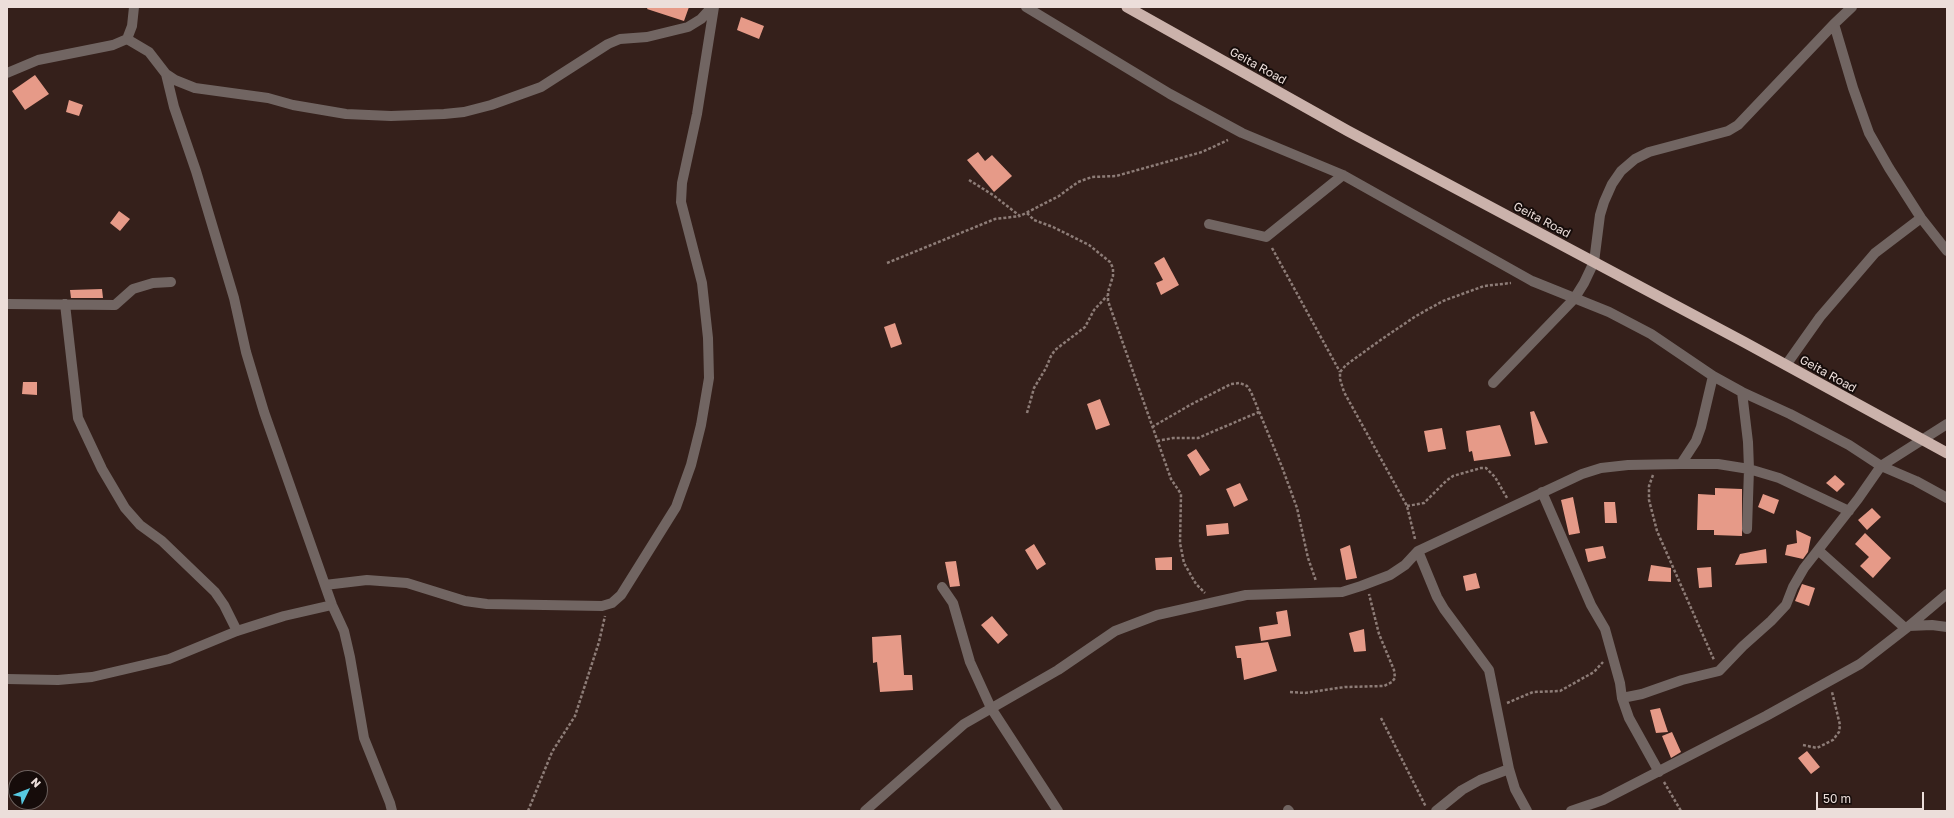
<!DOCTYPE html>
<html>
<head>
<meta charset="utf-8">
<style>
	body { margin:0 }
	#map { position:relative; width:1954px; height:818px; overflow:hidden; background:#35201b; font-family:"Golos Text",sans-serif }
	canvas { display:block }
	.frame { position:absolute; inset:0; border:8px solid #ecdeda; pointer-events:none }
	.north { position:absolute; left:8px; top:770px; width:40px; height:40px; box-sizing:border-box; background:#160c0a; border:1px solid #6c605d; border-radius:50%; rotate:47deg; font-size:11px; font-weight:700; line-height:16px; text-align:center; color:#ecdeda }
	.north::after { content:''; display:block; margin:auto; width:14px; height:18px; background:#57c9e1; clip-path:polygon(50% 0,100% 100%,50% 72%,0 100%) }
	.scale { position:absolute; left:1816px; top:792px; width:108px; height:18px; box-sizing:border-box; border:2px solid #ecdeda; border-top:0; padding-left:5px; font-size:12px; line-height:14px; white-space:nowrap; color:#ecdeda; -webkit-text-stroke:3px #160c0a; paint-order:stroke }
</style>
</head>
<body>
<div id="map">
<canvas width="1954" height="818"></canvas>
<div class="frame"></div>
<div class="north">N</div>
<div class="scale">50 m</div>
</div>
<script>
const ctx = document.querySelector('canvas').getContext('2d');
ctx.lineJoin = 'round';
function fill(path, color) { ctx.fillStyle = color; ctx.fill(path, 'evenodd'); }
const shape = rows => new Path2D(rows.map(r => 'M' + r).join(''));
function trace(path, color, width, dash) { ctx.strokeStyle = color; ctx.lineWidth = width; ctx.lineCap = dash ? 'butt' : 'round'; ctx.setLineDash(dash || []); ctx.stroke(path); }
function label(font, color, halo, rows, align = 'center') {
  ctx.font = font + ' "Golos Text",sans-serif'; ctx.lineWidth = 4; ctx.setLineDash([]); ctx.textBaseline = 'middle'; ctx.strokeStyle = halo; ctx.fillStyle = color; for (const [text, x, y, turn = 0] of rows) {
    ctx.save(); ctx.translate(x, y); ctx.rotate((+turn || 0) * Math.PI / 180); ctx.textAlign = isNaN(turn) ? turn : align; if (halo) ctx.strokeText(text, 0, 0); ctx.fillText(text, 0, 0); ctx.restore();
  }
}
fill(shape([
	[648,7,689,7,684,21,647,9],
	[741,17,764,26,759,39,737,30],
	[35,75,49,94,25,110,12,91],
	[69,100,83,105,79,116,66,112],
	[978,152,985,161,992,155,1012,176,994,192,967,160],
	[119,211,130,219,120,231,110,223],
	[1164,257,1179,285,1161,295,1156,283,1163,280,1154,263],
	[102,289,103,298,71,298,70,290],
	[895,323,902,344,891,348,884,327],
	[23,382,37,382,37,395,22,394],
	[1100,399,1110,425,1096,430,1087,404],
	[1534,411,1548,443,1535,445,1530,412],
	[1500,425,1511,456,1474,461,1472,451,1469,452,1466,431],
	[1442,428,1446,449,1428,452,1424,431],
	[1196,449,1210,470,1200,476,1187,455],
	[1835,475,1845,484,1837,492,1826,483],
	[1240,483,1248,500,1234,507,1226,489],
	[1715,488,1742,489,1742,536,1714,535,1714,530,1697,530,1698,494,1715,495],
	[1763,494,1779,500,1774,514,1758,507],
	[1573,497,1580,533,1569,535,1561,500],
	[1604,502,1615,502,1617,523,1605,523],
	[1872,508,1881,517,1867,530,1858,520],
	[1228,523,1229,534,1207,536,1206,525],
	[1796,530,1811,537,1808,552,1803,559,1785,555,1787,545,1797,543],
	[1865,533,1891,558,1873,578,1860,566,1869,557,1855,544],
	[1034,544,1046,564,1037,570,1025,550],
	[1350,545,1357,578,1346,580,1340,549],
	[1603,546,1606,558,1588,562,1585,549],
	[1766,549,1767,563,1735,565,1740,554],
	[1172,557,1172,570,1156,570,1155,558],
	[956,561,960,586,950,587,945,562],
	[1651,565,1671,568,1671,582,1648,581],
	[1711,567,1712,587,1699,588,1697,568],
	[1476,573,1480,588,1466,591,1463,576],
	[1802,584,1815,588,1809,606,1795,601],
	[1287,610,1291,636,1261,641,1259,627,1278,624,1276,612],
	[992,616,1008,635,998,644,981,625],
	[1364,629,1366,651,1354,652,1349,633],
	[901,635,904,675,912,675,913,690,880,692,877,662,873,663,872,637],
	[1268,642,1277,671,1244,680,1241,658,1237,658,1235,646],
	[1660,708,1668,732,1656,733,1650,710],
	[1672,732,1681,752,1671,758,1662,736],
	[1807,751,1820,767,1811,774,1798,758]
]), '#e69a88');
trace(shape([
	[969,180,993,195,1020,216,1059,196,1078,182,1092,177,1116,176,1202,152,1228,140],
	[1027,213,1034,220,1053,227,1089,245,1110,262,1113,268,1113,276,1108,292,1108,301,1171,479,1181,494,1180,543,1184,563,1196,584,1205,593],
	[1272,248,1340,372],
	[887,263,995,219,1020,216],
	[1027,413,1034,388,1046,368,1051,356,1055,350,1085,327,1094,310,1107,296],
	[1152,427,1190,405,1231,384,1240,383,1247,386,1251,392,1282,467,1297,508,1308,558,1316,581],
	[1157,441,1173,438,1198,438,1259,412],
	[1653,475,1649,486,1649,500,1657,531,1714,660],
	[1407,506,1424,503,1446,481,1453,476,1481,468,1486,468,1495,477,1507,498],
	[1415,539,1407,506,1344,392,1340,379,1340,372,1346,365,1382,339,1416,316,1443,301,1484,286,1511,283],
	[1290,692,1305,693,1345,687,1384,686,1392,682,1395,678,1394,670,1379,634,1369,594],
	[1507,703,1533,692,1560,691,1594,672,1603,662],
	[1381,718,1426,807],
	[1803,745,1817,748,1833,740,1839,732,1840,725,1832,692],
	[1664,782,1681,811],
	[528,811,552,752,575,716,599,642,605,616]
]), '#8d7c77', 2.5, [3, 2]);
trace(shape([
	[1026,7,1170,94,1242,133,1343,175,1532,281,1609,312,1651,334,1713,376,1742,392,1790,414,1849,445,1881,466,1916,481,1947,498],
	[1834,24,1853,88,1869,133,1889,168,1921,218,1947,251],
	[127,39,149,52,166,74,175,80,195,88,268,98,293,105,346,114,391,116,444,114,464,112,491,105,541,87,608,44,620,39,647,37,688,27,701,19,712,7],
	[7,73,38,60,113,45,127,39,132,26,134,7],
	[166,74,174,107,196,171,234,298,246,352,264,412,332,605,344,631,350,657,364,738,390,803,392,811],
	[1209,224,1266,237,1343,175],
	[7,304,115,305,133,289,153,283,171,282],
	[65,304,78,418,102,469,125,508,140,525,162,541,215,592,224,605,237,631],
	[1786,365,1820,317,1875,253,1921,218],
	[1493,383,1574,299,1584,283,1594,262,1600,215,1604,202,1612,184,1621,171,1635,159,1649,152,1728,131,1738,125,1834,24,1852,7],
	[1742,392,1748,442,1749,469,1747,529],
	[1681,464,1718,464,1749,469,1779,478,1849,511],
	[1542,492,1591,605,1605,629,1620,683,1622,698,1629,718,1659,772],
	[1818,550,1905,628],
	[1418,551,1437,597,1444,609,1489,670,1509,769,1515,789,1527,811],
	[325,585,367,580,407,583,465,601,487,604,602,606,612,603,621,595,676,507,691,465,701,425,709,378,708,338,702,283,681,202,682,183,697,114,714,7],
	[942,587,953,603,970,662,991,708,1058,811],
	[1909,626,1947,594],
	[7,679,58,680,92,677,169,659,237,631,284,616,332,605],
	[1622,698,1642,694,1682,680,1719,671,1743,646,1771,621,1786,605,1793,587,1804,568,1858,499,1881,466,1947,424],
	[1288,810,1289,811],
	[865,811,964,724,1058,670,1115,631,1157,615,1246,595,1342,592,1361,586,1390,575,1405,565,1418,551,1582,474,1601,468,1628,465,1681,464,1696,441,1701,427,1713,376],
	[1436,811,1462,790,1480,780,1509,769],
	[1571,811,1603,800,1766,716,1860,664,1909,626,1932,625,1947,627]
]), '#716562', 10);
trace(shape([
	[1127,7,1348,131,1744,342,1947,453]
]), '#cbb2ab', 11);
label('12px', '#ecdeda', '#160c0a', [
	["Geita Road",1258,66,29],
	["Geita Road",1542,220,28],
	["Geita Road",1828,374,29]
]);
</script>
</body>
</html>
